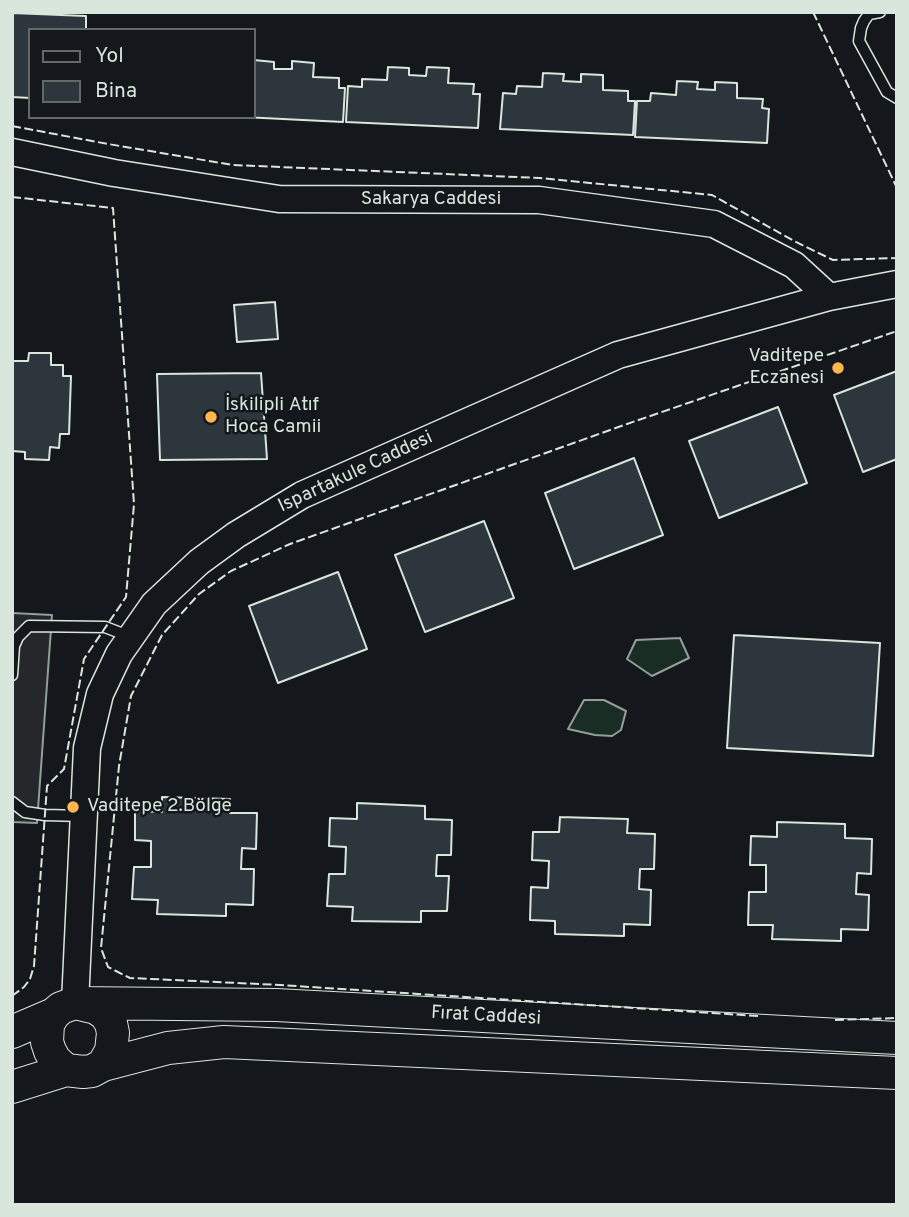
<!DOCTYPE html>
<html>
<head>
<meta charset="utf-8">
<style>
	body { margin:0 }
	#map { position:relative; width:909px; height:1217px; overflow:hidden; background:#14181c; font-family:Overpass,sans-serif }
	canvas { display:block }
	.frame { position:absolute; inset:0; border:14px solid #d8e6dc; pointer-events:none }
	.legend { position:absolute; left:28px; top:28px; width:228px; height:91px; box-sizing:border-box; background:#14181c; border:2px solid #626a69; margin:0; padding:9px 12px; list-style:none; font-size:21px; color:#d8e6dc }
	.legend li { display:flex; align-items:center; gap:14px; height:35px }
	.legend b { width:35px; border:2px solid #626a69 }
</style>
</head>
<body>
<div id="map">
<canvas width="909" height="1217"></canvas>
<div class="frame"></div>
<ul class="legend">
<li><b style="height:9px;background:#14181c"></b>Yol</li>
<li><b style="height:19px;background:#2c363c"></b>Bina</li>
</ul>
</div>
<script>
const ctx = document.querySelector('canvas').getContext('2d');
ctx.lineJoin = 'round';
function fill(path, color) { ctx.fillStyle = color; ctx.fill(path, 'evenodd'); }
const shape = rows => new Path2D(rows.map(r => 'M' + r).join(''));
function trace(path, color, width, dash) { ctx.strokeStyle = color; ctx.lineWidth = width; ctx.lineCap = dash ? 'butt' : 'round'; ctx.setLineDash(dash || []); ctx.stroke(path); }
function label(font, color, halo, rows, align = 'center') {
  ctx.font = font + ' Overpass,sans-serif'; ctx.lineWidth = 5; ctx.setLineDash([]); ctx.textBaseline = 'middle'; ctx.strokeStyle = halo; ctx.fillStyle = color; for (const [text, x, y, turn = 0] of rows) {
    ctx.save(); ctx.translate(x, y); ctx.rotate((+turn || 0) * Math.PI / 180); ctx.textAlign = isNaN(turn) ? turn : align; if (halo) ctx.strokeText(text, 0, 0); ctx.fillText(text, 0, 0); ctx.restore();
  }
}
const green = shape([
	[680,638,689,658,652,676,627,659,636,640,680,638],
	[584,700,604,700,626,711,621,730,612,736,595,735,568,729,584,700]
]);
fill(green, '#1a2d24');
trace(green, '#939e99', 2);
const parking = shape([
	[12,613,52,615,37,823,12,822,12,613]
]);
fill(parking, '#24282b');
trace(parking, '#939e99', 2);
const building = shape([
	[12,13,86,16,86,30,30,30,30,98,12,97,12,13],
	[254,60,274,62,274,69,292,69,292,61,314,63,313,77,339,78,339,88,345,88,343,122,243,117,254,117,254,60],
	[388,67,409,68,409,75,426,76,427,67,449,68,448,83,474,84,473,94,480,94,478,128,346,122,348,86,362,87,362,79,387,80,388,67],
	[543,73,564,74,563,81,581,82,581,74,603,75,603,90,628,91,628,101,635,101,633,135,500,129,503,93,516,94,517,86,542,87,543,73],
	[677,81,698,82,697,89,715,90,715,82,737,83,737,98,763,99,762,108,769,109,767,143,635,137,637,101,650,101,651,93,676,95,677,81],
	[275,302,278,339,237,342,234,305,275,302],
	[29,353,51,353,51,365,63,365,63,376,71,376,69,434,60,434,59,448,50,447,49,460,25,459,25,452,12,451,12,361,28,361,29,353],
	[897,371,897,459,863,472,834,395,897,371],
	[261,373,267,459,160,460,157,374,261,373],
	[778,407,807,483,719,518,689,441,778,407],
	[634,458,663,535,574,569,545,493,634,458],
	[484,521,514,598,425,632,395,555,484,521],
	[338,572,367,649,278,683,249,606,338,572],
	[734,635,880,643,873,756,727,748,734,635],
	[162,797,230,799,230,813,257,813,256,849,242,848,241,869,254,869,253,905,226,904,226,916,157,914,158,900,132,899,134,867,151,867,151,841,135,840,135,811,162,812,162,797],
	[357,803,425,806,425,819,452,820,451,855,437,855,436,876,449,876,447,911,421,911,421,922,352,921,353,907,327,906,329,874,345,874,346,847,329,846,330,818,357,819,357,803],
	[560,817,628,819,627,833,655,834,654,869,640,869,639,889,651,890,650,925,624,924,624,936,555,934,555,921,530,920,531,887,548,888,549,861,532,860,533,832,559,832,560,817],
	[777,822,845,824,845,838,872,839,871,874,857,873,856,894,869,895,868,930,841,929,841,941,772,939,773,925,748,925,749,892,766,892,766,865,750,865,751,836,777,837,777,822]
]);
fill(building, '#2c363c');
trace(building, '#d8e6dc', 2);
const service = shape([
	[880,12,869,14,864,21,861,28,859,41,887,92,897,98],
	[12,675,14,646,18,637,29,626,105,627,131,637],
	[12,802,25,812,45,815,83,816]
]);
const tertiary = shape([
	[12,152,114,173,279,199,539,200,714,224,794,265,829,297],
	[75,1003,87,748,100,694,119,654,154,604,199,562,236,535,302,495,618,355,829,297,897,284]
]);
const secondary = shape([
	[75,1003,276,1005,897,1038],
	[75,1003,96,1008,105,1014,111,1023,113,1033,111,1051,103,1065,92,1071,83,1072,66,1070,55,1060,50,1051,47,1042,48,1024,54,1014,61,1008,75,1003],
	[12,1032,54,1014],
	[103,1065,168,1048,224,1042,897,1073],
	[12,1087,66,1070]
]);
trace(service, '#d8e6dc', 13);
trace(tertiary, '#d8e6dc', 29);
trace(secondary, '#d8e6dc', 34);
trace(service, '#14181c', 10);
trace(tertiary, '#14181c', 26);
trace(secondary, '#14181c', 32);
trace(shape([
	[813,12,897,188],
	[12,126,108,144,233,165,540,178,712,195,794,241,833,260,897,258],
	[12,197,113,208,134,504,126,597,84,659,64,769,47,786,34,966,30,979,24,987,12,996],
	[758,1016,280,985,130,978,108,967,101,948,119,766,131,696,162,635,199,594,231,571,290,544,627,424,897,331],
	[835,1020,897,1018]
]), '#d8e6dc', 2, [9, 3.5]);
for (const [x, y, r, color] of [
	[838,368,7,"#ffb74d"],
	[211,417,7,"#ffb74d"],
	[73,807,7,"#ffb74d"]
]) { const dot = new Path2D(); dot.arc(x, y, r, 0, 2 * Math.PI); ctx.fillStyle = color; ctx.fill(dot); trace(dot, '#14181c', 2.5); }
label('19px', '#d8e6dc', '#14181c', [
	["Sakarya Caddesi",431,200],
	["Ispartakule Caddesi",356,473,-25],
	["Fırat Caddesi",486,1017,3]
]);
label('19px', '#d8e6dc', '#14181c', [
	["Vaditepe",824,357,"right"],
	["Eczanesi",824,379,"right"],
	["İskilipli Atıf",225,406],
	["Hoca Camii",225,428],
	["Vaditepe 2.Bölge",87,807]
], 'left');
</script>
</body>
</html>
